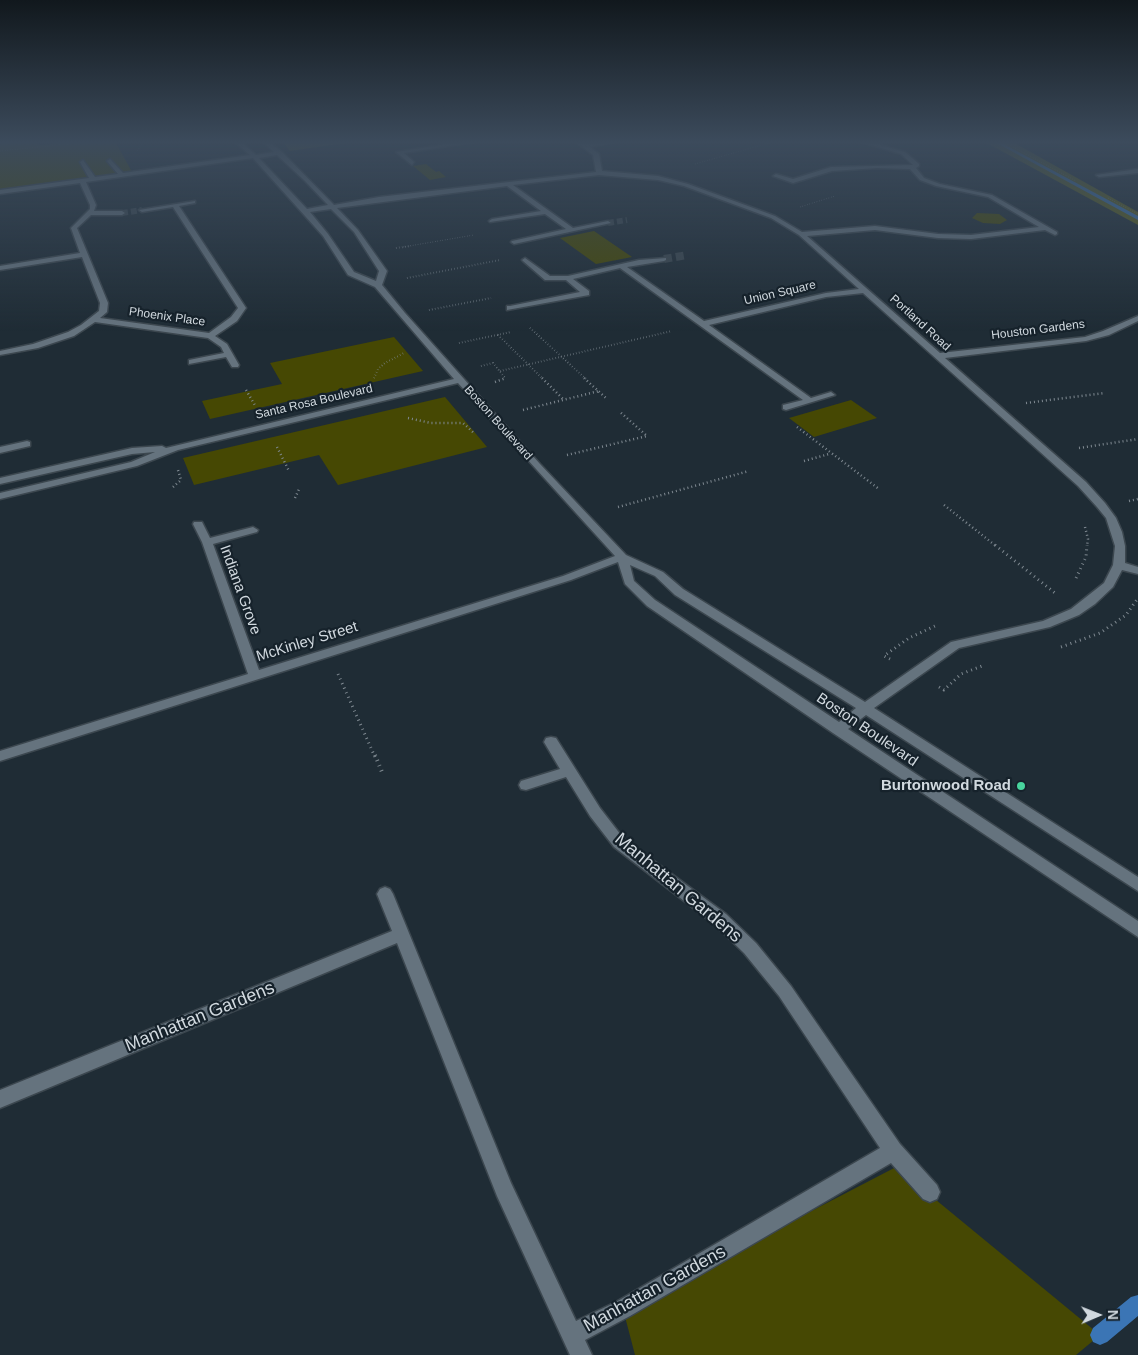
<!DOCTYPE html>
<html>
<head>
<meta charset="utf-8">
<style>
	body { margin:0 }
	#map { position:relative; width:1138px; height:1355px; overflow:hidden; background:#1f2c35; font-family:Arial,sans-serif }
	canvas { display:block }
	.north { position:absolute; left:1073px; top:1290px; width:50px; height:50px; -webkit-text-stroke:4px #16222b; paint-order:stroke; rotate:89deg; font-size:14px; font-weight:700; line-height:20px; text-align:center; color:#d1d9df }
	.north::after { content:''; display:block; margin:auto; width:18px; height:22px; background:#d1d9df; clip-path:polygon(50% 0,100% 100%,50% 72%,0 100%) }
</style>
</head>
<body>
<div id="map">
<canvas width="1138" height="1355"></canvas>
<div class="north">N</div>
</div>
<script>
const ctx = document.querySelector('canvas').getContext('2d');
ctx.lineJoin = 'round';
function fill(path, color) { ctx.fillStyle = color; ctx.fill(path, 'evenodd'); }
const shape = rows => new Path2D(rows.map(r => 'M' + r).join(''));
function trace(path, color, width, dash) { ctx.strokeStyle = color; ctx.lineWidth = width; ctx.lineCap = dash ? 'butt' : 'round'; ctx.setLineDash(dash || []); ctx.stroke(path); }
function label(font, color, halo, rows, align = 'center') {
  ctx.font = font + ' Arial,sans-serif'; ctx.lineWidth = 4.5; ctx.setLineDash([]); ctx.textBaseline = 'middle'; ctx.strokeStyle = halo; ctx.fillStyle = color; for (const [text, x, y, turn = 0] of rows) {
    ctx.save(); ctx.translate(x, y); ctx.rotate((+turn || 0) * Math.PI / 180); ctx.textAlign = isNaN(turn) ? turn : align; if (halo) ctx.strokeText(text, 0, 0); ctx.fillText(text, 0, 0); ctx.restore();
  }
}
fill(shape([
	[0,141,23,141,42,145,66,142,115,141,132,172,0,191],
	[426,164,436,172,439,171,446,177,430,180,413,166],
	[977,213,999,214,1007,220,1000,224,983,223,972,218],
	[594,231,632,257,596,264,560,238],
	[394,337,423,371,210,419,202,401,282,384,270,363],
	[445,397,487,447,338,485,319,455,194,485,183,458],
	[851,400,877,418,814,437,789,418],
	[896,1167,1100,1335,1076,1355,635,1355,623,1309]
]), '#464803');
fill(shape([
	[282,141,359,141,290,151],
	[983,141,1011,141,1138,212,1138,225]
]), '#5d6016');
fill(shape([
	[993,141,998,141,1138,216,1138,220,993,141],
	[1138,1295,1138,1316,1107,1342,1100,1345,1093,1342,1090,1335,1093,1328,1131,1297,1138,1295]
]), '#3b75b5');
trace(shape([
	[122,213,142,210],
	[608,223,627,220]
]), '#3a464e', 6, [6, 3]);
trace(shape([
	[664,259,687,255]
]), '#3a464e', 8, [8, 4]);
const minor = shape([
	[234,141,240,141,256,155,274,152,262,141,268,141,282,152,334,205,379,197,596,172,593,155,575,141,581,141,586,144,619,141,590,147,599,154,602,171,658,176,688,184,775,216,802,232,875,226,938,234,971,235,1039,227,988,197,936,186,920,180,910,169,877,168,832,171,793,183,773,176,776,174,793,179,831,167,913,165,901,154,858,141,867,141,905,152,919,164,919,166,916,168,924,178,940,184,992,195,1057,232,1057,234,1055,235,1045,230,971,239,938,238,875,230,807,236,940,353,1085,337,1103,331,1138,316,1138,321,1109,335,1086,341,945,358,1086,482,1105,503,1116,518,1122,532,1125,546,1125,563,1138,567,1138,574,1122,570,1113,587,1095,604,1079,615,1050,627,959,648,874,708,1138,877,1138,891,866,715,848,729,1138,921,1138,937,833,733,647,606,625,584,618,562,571,580,0,761,0,751,248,674,202,542,193,524,194,522,202,522,210,538,253,527,258,530,257,532,213,544,259,670,563,576,615,556,458,383,178,450,137,466,0,499,0,493,131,462,155,452,132,454,0,484,0,478,132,448,162,446,166,448,454,379,375,287,348,275,323,236,253,158,86,182,96,205,94,211,122,211,125,213,122,215,91,215,77,228,108,303,107,312,100,318,209,333,231,317,238,308,173,207,142,212,139,210,195,201,195,203,179,206,246,308,237,321,215,336,227,344,239,365,238,367,232,367,226,357,189,364,189,360,224,353,221,347,208,338,95,322,74,336,38,348,0,355,0,351,33,344,68,332,81,325,99,311,100,303,82,257,0,270,0,266,80,253,71,228,90,209,90,205,80,183,0,194,0,190,89,178,80,162,83,160,95,177,118,174,107,161,110,159,123,173,250,155,234,141],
	[277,155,305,181,328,205,307,209,259,158,277,155],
	[599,175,658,180,684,186,771,218,799,235,859,289,826,293,704,321,627,267,664,261,666,260,666,258,639,260,568,276,550,276,525,258,522,260,523,261,545,280,566,280,580,292,510,306,507,306,507,310,589,295,589,291,573,279,620,268,803,400,783,405,783,409,786,410,835,395,831,392,811,398,709,325,826,297,863,293,1078,486,1097,507,1106,518,1115,546,1113,565,1104,583,1071,609,1043,621,951,642,865,702,683,589,663,572,626,555,540,464,405,313,382,285,387,271,358,230,337,208,507,186,541,211,492,219,489,221,490,222,545,214,566,229,512,241,511,242,514,244,611,223,608,221,573,228,513,185,599,175],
	[331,209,354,232,379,271,376,281,354,272,328,234,310,212,331,209],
	[630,565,655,576,675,595,856,708,839,722,655,600,634,581,630,565],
	[466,141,480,141,404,153,414,162,412,165,396,152,466,141],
	[1138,169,1138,173,1099,177,1096,175,1138,169],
	[27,441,30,442,30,446,0,453,0,447,27,441],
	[551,737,556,738,600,808,624,839,726,914,756,943,791,986,900,1144,937,1185,940,1192,937,1199,930,1202,923,1199,891,1163,630,1316,585,1340,592,1355,570,1355,497,1196,397,943,0,1108,0,1090,392,931,377,894,380,889,385,887,390,889,393,894,511,1183,576,1321,616,1302,880,1148,779,996,744,953,714,924,614,847,590,816,566,777,526,790,521,789,519,785,521,781,560,769,544,742,546,738,551,737]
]);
trace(minor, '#3c474f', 3);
trace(shape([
	[1002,141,1076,181],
	[120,142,140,141],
	[0,151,69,144],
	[137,151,144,141],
	[695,164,776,141],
	[1108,198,1138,214],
	[800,207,835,196],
	[403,247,474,235]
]), '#7f8991', 1, [0.5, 2]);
trace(shape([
	[396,248,411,246],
	[407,278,500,260],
	[429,310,491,298],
	[530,328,586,379],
	[498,335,543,379],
	[459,343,511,332],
	[481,366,493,363,506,379],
	[500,371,672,331],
	[374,378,378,369,385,363,404,353]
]), '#7f8991', 2, [0.5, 2.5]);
trace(shape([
	[542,378,564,400],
	[584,378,606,398],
	[495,382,506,378],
	[246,390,256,407],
	[1026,403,1105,393],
	[523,410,599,391],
	[408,418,431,423,463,423,475,434],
	[797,427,879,489],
	[277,447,289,471],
	[1079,448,1138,439],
	[567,455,647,436,619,411],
	[804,461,829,454],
	[173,487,181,480,178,470],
	[295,498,300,487],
	[1129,501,1138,499],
	[944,505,996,546],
	[618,507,749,471],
	[1085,527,1088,539,1087,546]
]), '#7f8991', 2.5, [1, 3]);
trace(shape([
	[995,545,1055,593],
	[1076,578,1086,557,1087,545],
	[1061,647,1100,633,1126,615,1138,598],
	[890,659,884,656,909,638,935,626],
	[338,674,375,757],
	[939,687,944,690,961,674,982,666]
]), '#7f8991', 3, [1, 4]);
trace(shape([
	[375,755,382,772]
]), '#7f8991', 4, [1, 4.5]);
fill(minor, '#65737e');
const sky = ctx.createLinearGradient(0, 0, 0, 331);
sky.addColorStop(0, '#11181d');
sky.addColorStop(0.43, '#3c4b5c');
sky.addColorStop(1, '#3c4b5c00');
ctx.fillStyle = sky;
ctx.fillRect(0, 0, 1138, 331);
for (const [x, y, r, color] of [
	[1021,786,5,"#48d49d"]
]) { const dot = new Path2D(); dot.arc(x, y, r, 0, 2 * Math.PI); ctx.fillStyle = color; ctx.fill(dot); trace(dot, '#16222b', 2); }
label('12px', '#d1d9df', '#16222b', [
	["Union Square",780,293,-13],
	["Phoenix Place",167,317,8],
	["Portland Road",920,323,42],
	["Houston Gardens",1038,330,-7],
	["Santa Rosa Boulevard",314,402,-13],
	["Boston Boulevard",498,423,48]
]);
label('15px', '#d1d9df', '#16222b', [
	["Indiana Grove",240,590,70],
	["McKinley Street",307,642,-17],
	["Boston Boulevard",867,730,34]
]);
label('bold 15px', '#d1d9df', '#16222b', [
	["Burtonwood Road",1011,786]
], 'right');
label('18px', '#d1d9df', '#16222b', [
	["Manhattan Gardens",678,888,40],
	["Manhattan Gardens",200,1017,-22],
	["Manhattan Gardens",655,1289,-29]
]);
</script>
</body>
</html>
